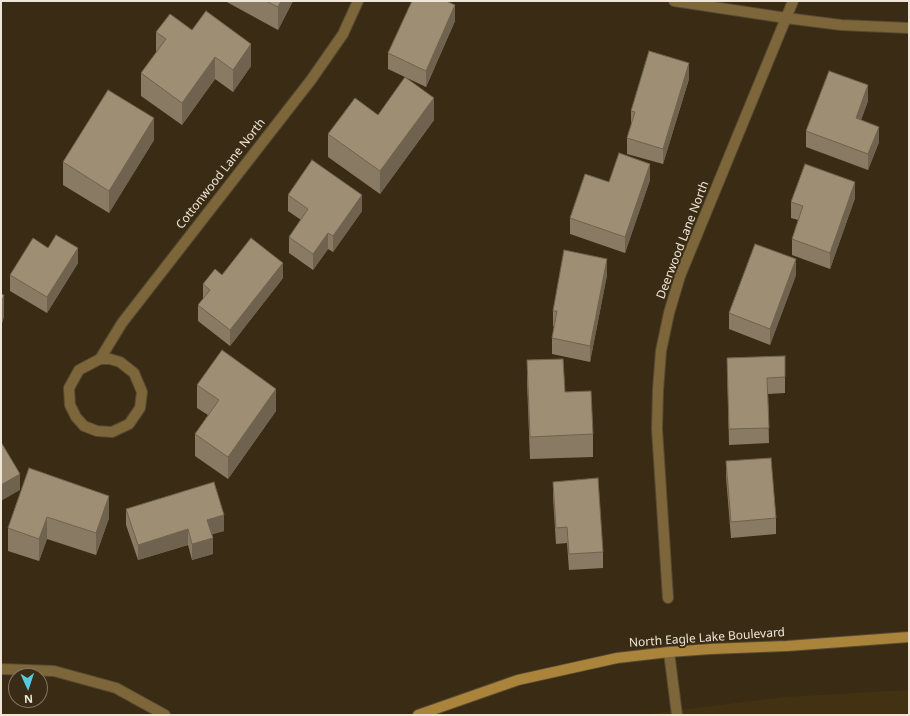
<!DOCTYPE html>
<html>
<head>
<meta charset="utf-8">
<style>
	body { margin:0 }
	#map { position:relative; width:910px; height:716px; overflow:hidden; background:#3a2c14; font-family:"Noto Sans",sans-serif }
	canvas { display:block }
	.frame { position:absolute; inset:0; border:2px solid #efe6d8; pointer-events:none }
	.north { position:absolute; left:8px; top:668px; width:40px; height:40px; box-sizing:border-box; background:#3a2c14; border:1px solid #827662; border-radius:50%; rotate:177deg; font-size:11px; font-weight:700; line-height:16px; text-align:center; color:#efe6d8 }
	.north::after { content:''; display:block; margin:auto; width:14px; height:18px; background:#56c9e1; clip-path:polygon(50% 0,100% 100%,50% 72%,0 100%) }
</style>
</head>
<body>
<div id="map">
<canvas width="910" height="716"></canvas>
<div class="frame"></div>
<div class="north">N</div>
</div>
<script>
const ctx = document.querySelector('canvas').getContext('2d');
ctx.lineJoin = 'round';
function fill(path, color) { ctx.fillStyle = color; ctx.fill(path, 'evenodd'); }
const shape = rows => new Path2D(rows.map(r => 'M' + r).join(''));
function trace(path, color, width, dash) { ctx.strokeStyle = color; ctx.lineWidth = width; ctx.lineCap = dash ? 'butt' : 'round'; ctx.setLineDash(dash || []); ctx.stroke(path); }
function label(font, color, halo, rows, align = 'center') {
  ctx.font = font + ' "Noto Sans",sans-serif'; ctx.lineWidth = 4; ctx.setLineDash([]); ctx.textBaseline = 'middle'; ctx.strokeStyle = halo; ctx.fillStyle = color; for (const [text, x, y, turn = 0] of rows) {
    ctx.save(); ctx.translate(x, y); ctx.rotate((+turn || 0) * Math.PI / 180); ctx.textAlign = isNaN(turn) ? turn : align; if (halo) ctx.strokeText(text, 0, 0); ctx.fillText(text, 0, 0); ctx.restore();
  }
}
fill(shape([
	[909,690,909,715,640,715,784,697]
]), '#433212');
const lane = shape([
	[669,652,677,715]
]);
const street = shape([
	[674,1,786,18,841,25,909,28],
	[100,359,110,359,120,362,134,373,142,392,140,408,129,424,112,432,97,431,84,426,76,417,70,405,69,388,79,370,100,359,122,323,311,80,343,34,358,1],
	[668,598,657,429,658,390,661,351,669,313,680,276,793,1],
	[1,669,54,671,116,688,165,715]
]);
const secondary = shape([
	[418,715,518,680,617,658,669,652,710,649,787,646,909,637]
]);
trace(lane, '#574a33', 12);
trace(street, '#574a33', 12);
trace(secondary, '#574a33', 12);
trace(lane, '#7e663b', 10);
trace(street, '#7e663b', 10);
trace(secondary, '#ab843c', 10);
fill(shape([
	[225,1,293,1,278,30],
	[455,21,426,87,388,69,388,53],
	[156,32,251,66,233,92,215,79,182,125,141,96,141,73,156,53],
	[689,79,663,164,627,154,627,138,631,125,631,111],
	[868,101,861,120,879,142,868,170,806,147,806,131],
	[378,115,434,120,380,194,328,157,328,134],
	[154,140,109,213,63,185,63,162],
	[650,180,625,253,570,234,570,218,609,182],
	[288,195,362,211,333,252,328,249,313,270,289,253,289,237,301,220,288,211],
	[855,198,830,269,792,255,792,239,798,220,791,218,791,202],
	[48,248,78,263,47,313,10,291,10,275],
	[222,275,283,278,230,346,198,321,198,305,203,299,203,284],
	[607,275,590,362,552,354,552,338,554,327,553,326,553,311],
	[796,275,770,345,729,329,729,313],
	[785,356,785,393,768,394,769,443,729,445,727,358],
	[527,360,565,392,593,434,593,457,530,459,527,382],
	[197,385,276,411,228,479,195,456,195,434,208,415,197,408],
	[726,461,776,518,776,534,731,538,726,477],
	[29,468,109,518,96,555,47,539,39,561,8,551,8,528],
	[553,482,603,552,603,568,569,570,567,543,556,544,553,497],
	[126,509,224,531,212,534,213,554,192,560,188,545,138,560,126,525]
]), '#887a63');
fill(shape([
	[281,1,293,1,278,30,278,7],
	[455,5,455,21,426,87,426,71],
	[251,44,251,66,233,92,233,70],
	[215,57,215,79,182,125,182,103],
	[689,63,689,79,663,164,663,149],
	[868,85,868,101,856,134,856,118],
	[434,98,434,120,380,194,380,171],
	[154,118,154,140,109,213,109,191],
	[879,127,879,142,868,170,868,154],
	[650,164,650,180,625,253,625,237],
	[855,182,855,198,830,269,830,253],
	[362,195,362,211,333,252,333,236],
	[328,233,328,249,313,270,313,254],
	[78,248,78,263,47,313,47,297],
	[607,259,607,275,590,362,590,346],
	[796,259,796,275,770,345,770,329],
	[283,263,283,278,230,346,230,330],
	[4,295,4,317,1,327,1,304],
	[276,389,276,411,228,479,228,457],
	[20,474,20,490,1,501,1,485],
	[109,496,109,518,96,555,96,533],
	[224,515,224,531,207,536,207,520],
	[47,517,47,539,39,561,39,539],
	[188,529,188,545,138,560,138,545],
	[213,538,213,554,192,560,192,544]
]), '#6f6350');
const building = shape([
	[266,1,281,1,278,7,266,1],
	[412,1,446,1,455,5,426,71,388,53,412,1],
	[206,11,251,44,233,70,215,57,182,103,141,73,166,39,156,32,170,14,192,30,206,11],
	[649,51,689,63,663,149,627,138,635,112,631,111,649,51],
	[829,71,868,85,856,118,879,127,868,154,806,131,829,71],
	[405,77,434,98,380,171,328,134,355,98,378,115,405,77],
	[108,90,154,118,109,191,63,162,108,90],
	[619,153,650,164,625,237,570,218,585,174,609,182,619,153],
	[312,160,362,195,333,236,328,233,313,254,289,237,308,209,288,195,312,160],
	[805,164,855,182,830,253,792,239,803,206,791,202,805,164],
	[56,235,78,248,47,297,10,275,33,238,48,248,56,235],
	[251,238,283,263,230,330,198,305,210,290,203,284,215,269,222,275,251,238],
	[755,244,796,259,770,329,729,313,755,244],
	[564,250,607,259,590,346,552,338,557,311,553,311,564,250],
	[1,294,4,295,1,304,1,294],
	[222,350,276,389,228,457,195,434,219,400,197,385,222,350],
	[785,356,785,377,767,378,769,428,729,429,727,358,785,356],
	[563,359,565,392,591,391,593,434,530,437,527,360,563,359],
	[1,442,20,474,1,485,1,442],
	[771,458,776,518,731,522,726,461,771,458],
	[29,468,109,496,96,533,47,517,39,539,8,528,29,468],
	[598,478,603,552,569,554,567,527,556,528,553,482,598,478],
	[214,482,224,515,207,520,213,538,192,544,188,529,138,545,126,509,214,482]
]);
fill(building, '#9e8e73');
trace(building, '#6f6350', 1);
label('12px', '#efe6d8', '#3a2c14', [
	["Cottonwood Lane North",221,174,-52],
	["Deerwood Lane North",683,240,-69],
	["North Eagle Lake Boulevard",707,638,-4]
]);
</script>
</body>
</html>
